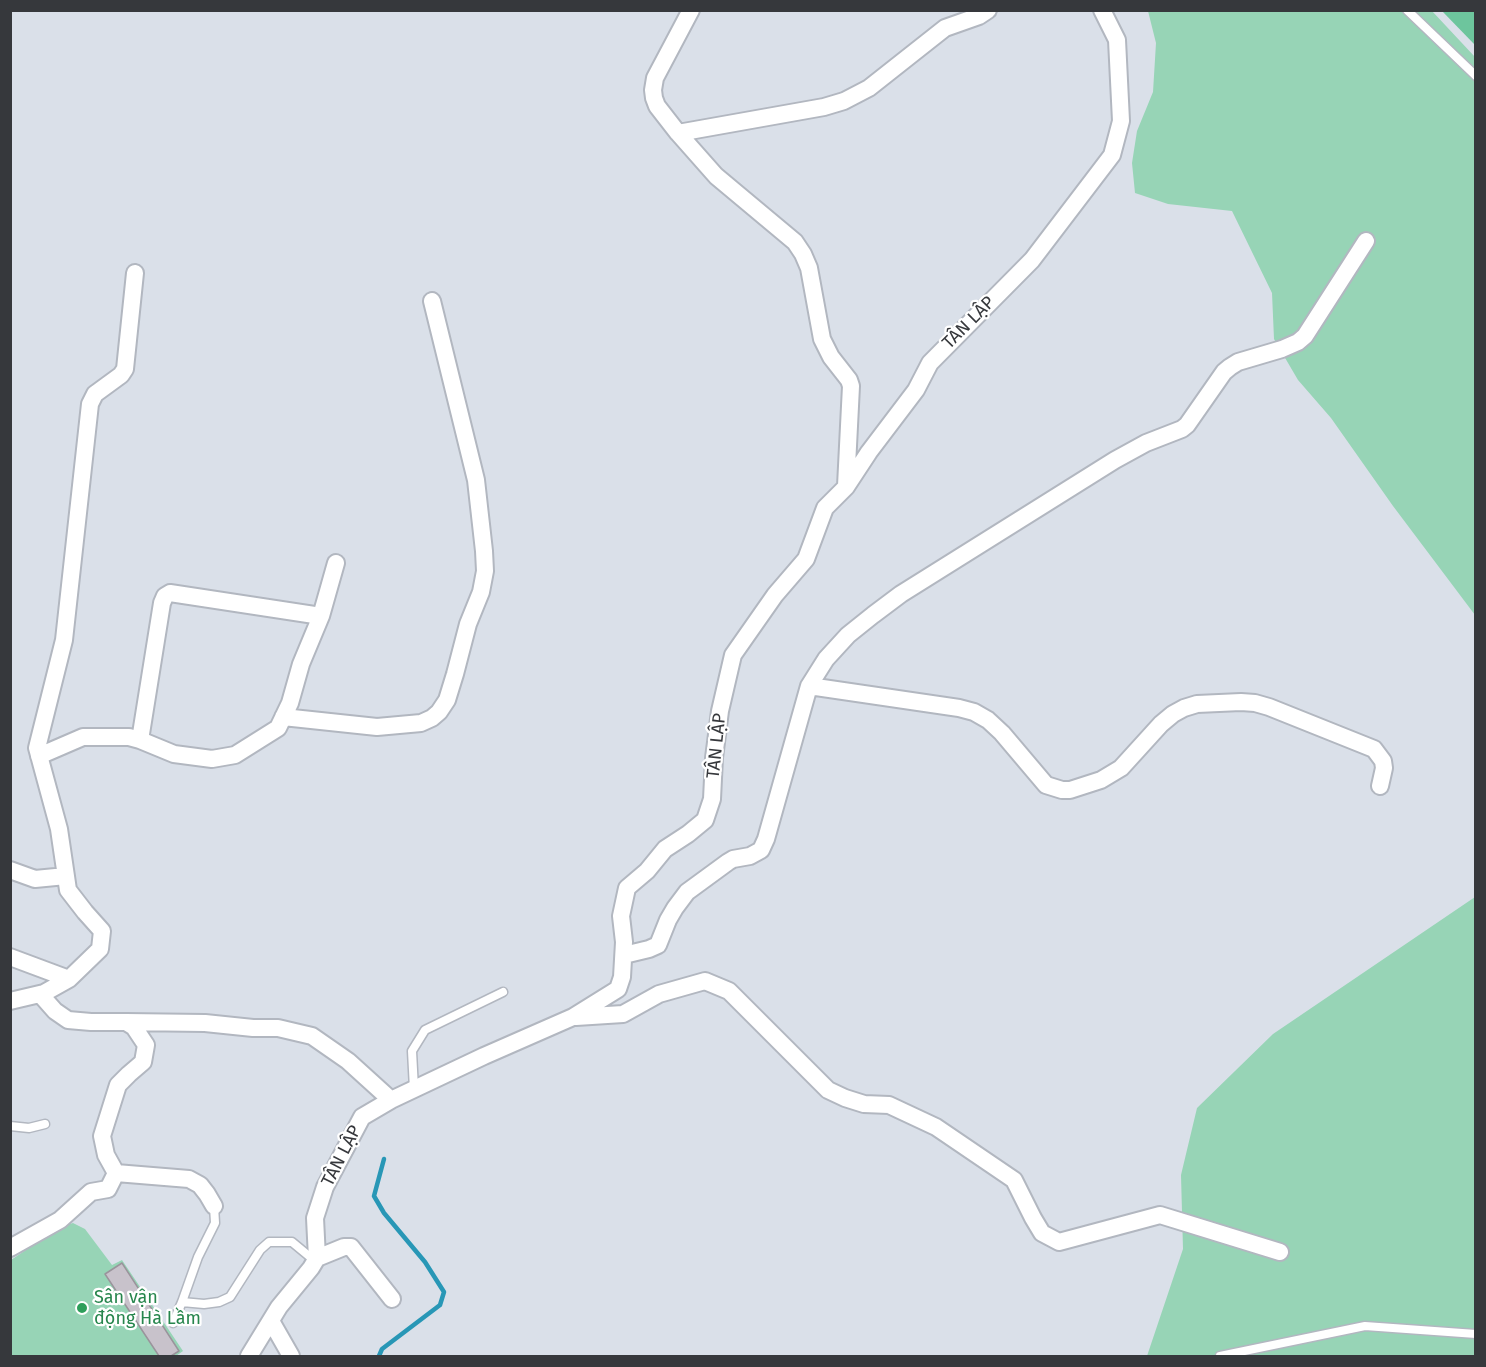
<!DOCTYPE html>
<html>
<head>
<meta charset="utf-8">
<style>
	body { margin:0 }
	#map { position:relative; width:1486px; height:1367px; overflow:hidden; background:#dae0e9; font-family:"Fira Sans",sans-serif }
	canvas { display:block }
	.frame { position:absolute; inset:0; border:12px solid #36383c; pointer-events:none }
</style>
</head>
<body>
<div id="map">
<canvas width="1486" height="1367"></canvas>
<div class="frame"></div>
</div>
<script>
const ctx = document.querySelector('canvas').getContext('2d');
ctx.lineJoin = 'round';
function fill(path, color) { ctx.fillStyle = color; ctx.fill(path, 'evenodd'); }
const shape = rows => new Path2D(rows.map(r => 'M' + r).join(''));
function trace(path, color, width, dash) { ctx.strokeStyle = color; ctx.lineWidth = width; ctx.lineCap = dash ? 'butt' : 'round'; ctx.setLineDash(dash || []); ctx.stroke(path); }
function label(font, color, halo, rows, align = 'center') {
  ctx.font = font + ' "Fira Sans",sans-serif'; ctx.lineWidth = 4.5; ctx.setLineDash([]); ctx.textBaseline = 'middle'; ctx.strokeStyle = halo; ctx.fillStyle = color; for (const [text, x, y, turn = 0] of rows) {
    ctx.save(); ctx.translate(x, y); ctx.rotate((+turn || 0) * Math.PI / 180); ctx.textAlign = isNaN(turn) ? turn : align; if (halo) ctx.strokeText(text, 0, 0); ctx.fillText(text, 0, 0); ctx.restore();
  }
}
fill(shape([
	[1148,11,1432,11,1475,57,1475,615,1393,506,1331,418,1298,380,1274,339,1272,293,1232,211,1168,204,1135,193,1132,163,1137,131,1153,92,1156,43],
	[1475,897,1475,1356,1147,1356,1183,1249,1181,1175,1197,1108,1273,1034],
	[73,1223,85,1229,112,1265,122,1260,183,1351,176,1356,11,1356,11,1260,60,1227]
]), '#97d4b6');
fill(shape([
	[1442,11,1475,11,1475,45]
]), '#6dc59d');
trace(shape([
	[379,1356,382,1349,440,1305,444,1292,425,1262,384,1213,374,1196,384,1159]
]), '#2897b6', 4.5);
const building = shape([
	[122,1263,179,1351,171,1356,159,1356,105,1274,122,1263]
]);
fill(building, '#c8c2cb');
trace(building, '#9a949c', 1.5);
const lane = shape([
	[1407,10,1476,76],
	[414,1089,412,1051,425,1030,503,992],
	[10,1126,29,1128,45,1124],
	[182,1302,204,1304,219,1302,230,1297,260,1250,269,1242,292,1242,315,1261],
	[173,1323,182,1302,198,1257,215,1223,214,1206],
	[1220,1356,1365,1326,1476,1334]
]);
const street = shape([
	[691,10,655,78,653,90,654,98,657,106,678,133,716,176,795,242,803,254,809,268,822,339,831,357,849,380,851,386,846,486],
	[678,133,824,107,844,101,869,88,945,28,979,16,988,10],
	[809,686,959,708,974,712,988,720,1002,733,1046,785,1062,790,1070,790,1101,780,1121,768,1161,724,1173,714,1184,708,1197,704,1241,702,1255,703,1269,707,1374,749,1383,761,1384,768,1380,786],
	[283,717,377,727,421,723,432,718,439,712,447,700,455,674,468,624,481,592,485,571,484,551,476,480,432,301],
	[140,740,162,603,165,596,170,593,321,616],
	[39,756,83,737,129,737,140,740,174,754,212,759,235,755,278,728,290,703,301,664,321,616,336,563],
	[10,870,35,879,66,876],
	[624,955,649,949,658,945,668,920,675,908,687,892,728,862,733,859,750,856,761,850,766,839,809,686,826,659,848,635,873,615,901,594,1115,460,1146,443,1182,429,1187,425,1224,372,1230,367,1238,362,1282,349,1298,342,1305,336,1366,241],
	[10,957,69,979],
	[10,1001,44,993,69,979,100,949,102,931,85,912,68,890,59,829,37,748,64,640,90,404,95,394,121,375,125,369,135,273],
	[576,1017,623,1014,659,994,705,981,729,991,828,1090,845,1098,864,1104,889,1105,936,1127,1014,1180,1033,1218,1042,1233,1059,1242,1160,1215,1280,1252],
	[126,1022,205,1023,253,1028,278,1028,312,1036,348,1061,391,1100],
	[116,1173,189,1179,200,1185,207,1194,214,1206],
	[10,1248,60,1220,91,1192,108,1189,116,1173,106,1155,102,1136,118,1085,129,1074,143,1062,146,1045,134,1027,126,1022,91,1022,68,1020,55,1011,40,994],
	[317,1258,344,1247,351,1247,392,1299],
	[271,1321,291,1356],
	[249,1356,279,1307,311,1268,317,1258,315,1218,325,1187,362,1117,391,1100,484,1056,573,1017,618,989,622,977,624,942,621,916,627,888,647,871,665,849,688,834,705,820,712,799,714,758,720,711,733,655,775,595,806,559,825,508,846,487,869,452,916,390,930,363,1032,260,1112,155,1121,121,1117,40,1102,10]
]);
trace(lane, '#b2b7c0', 11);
trace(street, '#b2b7c0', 20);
trace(lane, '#fff', 8);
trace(street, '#fff', 16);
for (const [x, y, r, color] of [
	[82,1308,6,"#2e9e5b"]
]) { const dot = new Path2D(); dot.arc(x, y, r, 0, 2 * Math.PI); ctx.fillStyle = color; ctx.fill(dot); trace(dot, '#fff', 2); }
label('18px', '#36383c', '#fff', [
	["TÂN LẬP",969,323,-45],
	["TÂN LẬP",717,746,-84],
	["TÂN LẬP",342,1156,-63]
]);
label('18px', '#27864d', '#fff', [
	["Sân vận",94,1298],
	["động Hà Lầm",94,1319]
], 'left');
</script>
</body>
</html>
